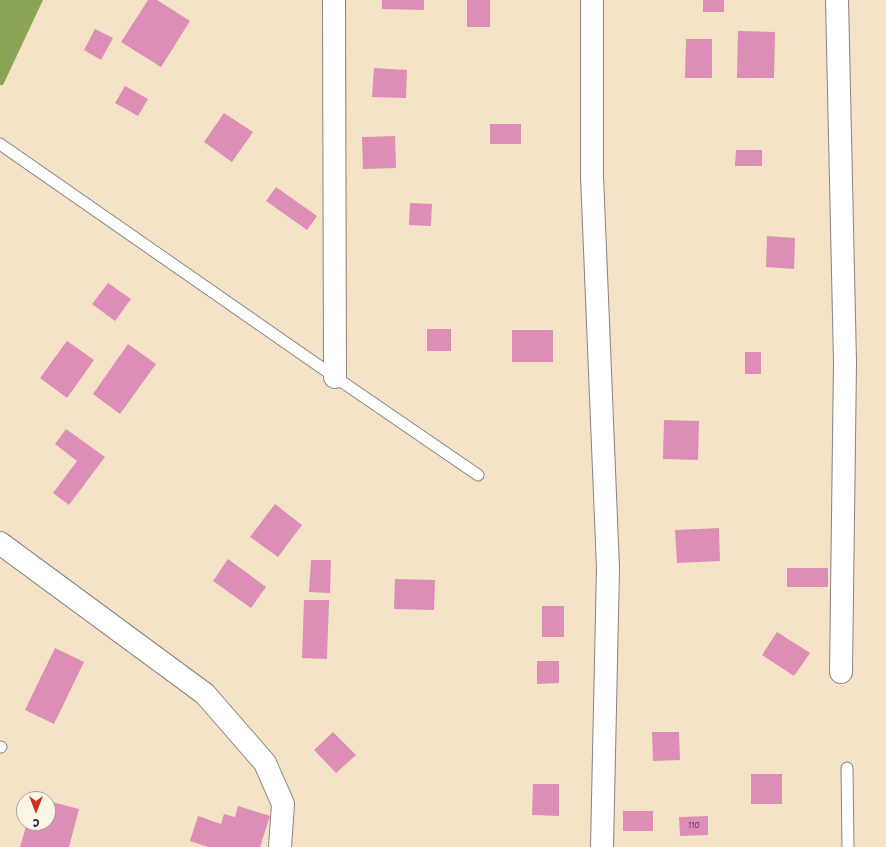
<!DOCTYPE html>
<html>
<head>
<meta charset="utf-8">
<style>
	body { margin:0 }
	#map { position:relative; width:886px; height:847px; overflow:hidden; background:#f4e3c7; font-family:"Shantell Sans",sans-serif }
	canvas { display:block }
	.north { position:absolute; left:16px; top:791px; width:40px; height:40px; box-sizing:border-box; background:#fcf5e5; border:1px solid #a5a1a1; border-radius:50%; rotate:180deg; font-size:11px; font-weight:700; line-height:16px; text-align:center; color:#22223b }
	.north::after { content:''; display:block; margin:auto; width:14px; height:18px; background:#c8321e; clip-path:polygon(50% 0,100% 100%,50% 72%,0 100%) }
</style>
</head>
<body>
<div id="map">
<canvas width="886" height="847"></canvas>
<div class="north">С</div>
</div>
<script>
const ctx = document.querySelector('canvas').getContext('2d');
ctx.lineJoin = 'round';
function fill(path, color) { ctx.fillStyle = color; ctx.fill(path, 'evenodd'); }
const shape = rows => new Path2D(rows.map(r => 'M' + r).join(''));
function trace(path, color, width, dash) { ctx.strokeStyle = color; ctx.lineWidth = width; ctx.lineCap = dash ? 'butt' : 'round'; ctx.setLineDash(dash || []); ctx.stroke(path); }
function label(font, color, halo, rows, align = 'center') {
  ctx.font = font + ' "Shantell Sans",sans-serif'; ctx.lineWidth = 3; ctx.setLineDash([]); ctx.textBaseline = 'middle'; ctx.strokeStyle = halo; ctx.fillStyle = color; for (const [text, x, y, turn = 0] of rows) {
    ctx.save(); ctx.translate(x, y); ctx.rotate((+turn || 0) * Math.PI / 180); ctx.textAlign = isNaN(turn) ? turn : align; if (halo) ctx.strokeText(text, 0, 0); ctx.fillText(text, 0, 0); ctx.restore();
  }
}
fill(shape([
	[0,0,43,0,3,85,0,85]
]), '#8aa456');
fill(shape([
	[148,0,157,0,190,21,161,67,121,42],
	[382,0,424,0,424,10,382,9],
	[467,0,490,0,490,27,467,27],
	[703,0,724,0,724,12,703,12],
	[95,29,113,38,101,60,84,50],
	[738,31,775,32,774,78,737,78],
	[686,39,712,39,712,78,685,78],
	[374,68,407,70,406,98,372,97],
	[125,86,148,99,138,116,115,103],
	[224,113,253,132,232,162,204,142],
	[490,124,521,124,521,144,490,144],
	[395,136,396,168,363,169,362,137],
	[736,150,762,150,762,166,735,166],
	[276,187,317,216,307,230,266,201],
	[410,203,432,204,431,226,409,225],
	[767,236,795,238,794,269,766,267],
	[108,283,131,299,115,321,92,304],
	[427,329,451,329,451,351,427,351],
	[512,330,553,330,553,362,512,362],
	[67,341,94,360,67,398,40,378],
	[128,344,156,364,120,414,93,394],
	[745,352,761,352,761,374,745,374],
	[664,420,699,421,698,460,663,459],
	[66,429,105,457,69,505,53,493,77,461,55,444],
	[275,504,302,525,278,557,250,537],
	[719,528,720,561,677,563,675,530],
	[228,559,266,587,251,608,213,581],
	[311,560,331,560,330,593,309,592],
	[787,568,828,568,828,587,787,587],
	[395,579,435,580,434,610,394,609],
	[304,600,329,600,327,659,302,658],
	[542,606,564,606,564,637,542,637],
	[777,632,810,653,794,676,762,655],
	[55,648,84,662,54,724,25,710],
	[537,661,559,661,559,683,537,684],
	[333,732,356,755,336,773,314,750],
	[652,732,679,732,680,760,653,761],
	[751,774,782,774,782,804,751,804],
	[533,784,559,784,559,816,532,815],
	[48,801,79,809,69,847,20,847,27,823,48,823],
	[238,806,270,816,260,847,208,847,190,841,198,816,221,824,224,814,235,817],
	[623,811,653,811,653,831,623,831],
	[708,816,708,835,680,836,679,817]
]), '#dc8eb6');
const lane = shape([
	[0,144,335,377,478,475],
	[0,747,1,747],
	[847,768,848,847]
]);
const street = shape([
	[334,0,335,377],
	[592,0,592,176,608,568,602,847],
	[837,0,845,362,841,672],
	[0,543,205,694,265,763,283,804,280,847]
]);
trace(lane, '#8b8281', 13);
trace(street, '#8b8281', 24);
trace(lane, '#fff', 11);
trace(street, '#fff', 22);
label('8px', '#503d5a', null, [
	["110",694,826]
]);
</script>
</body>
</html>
